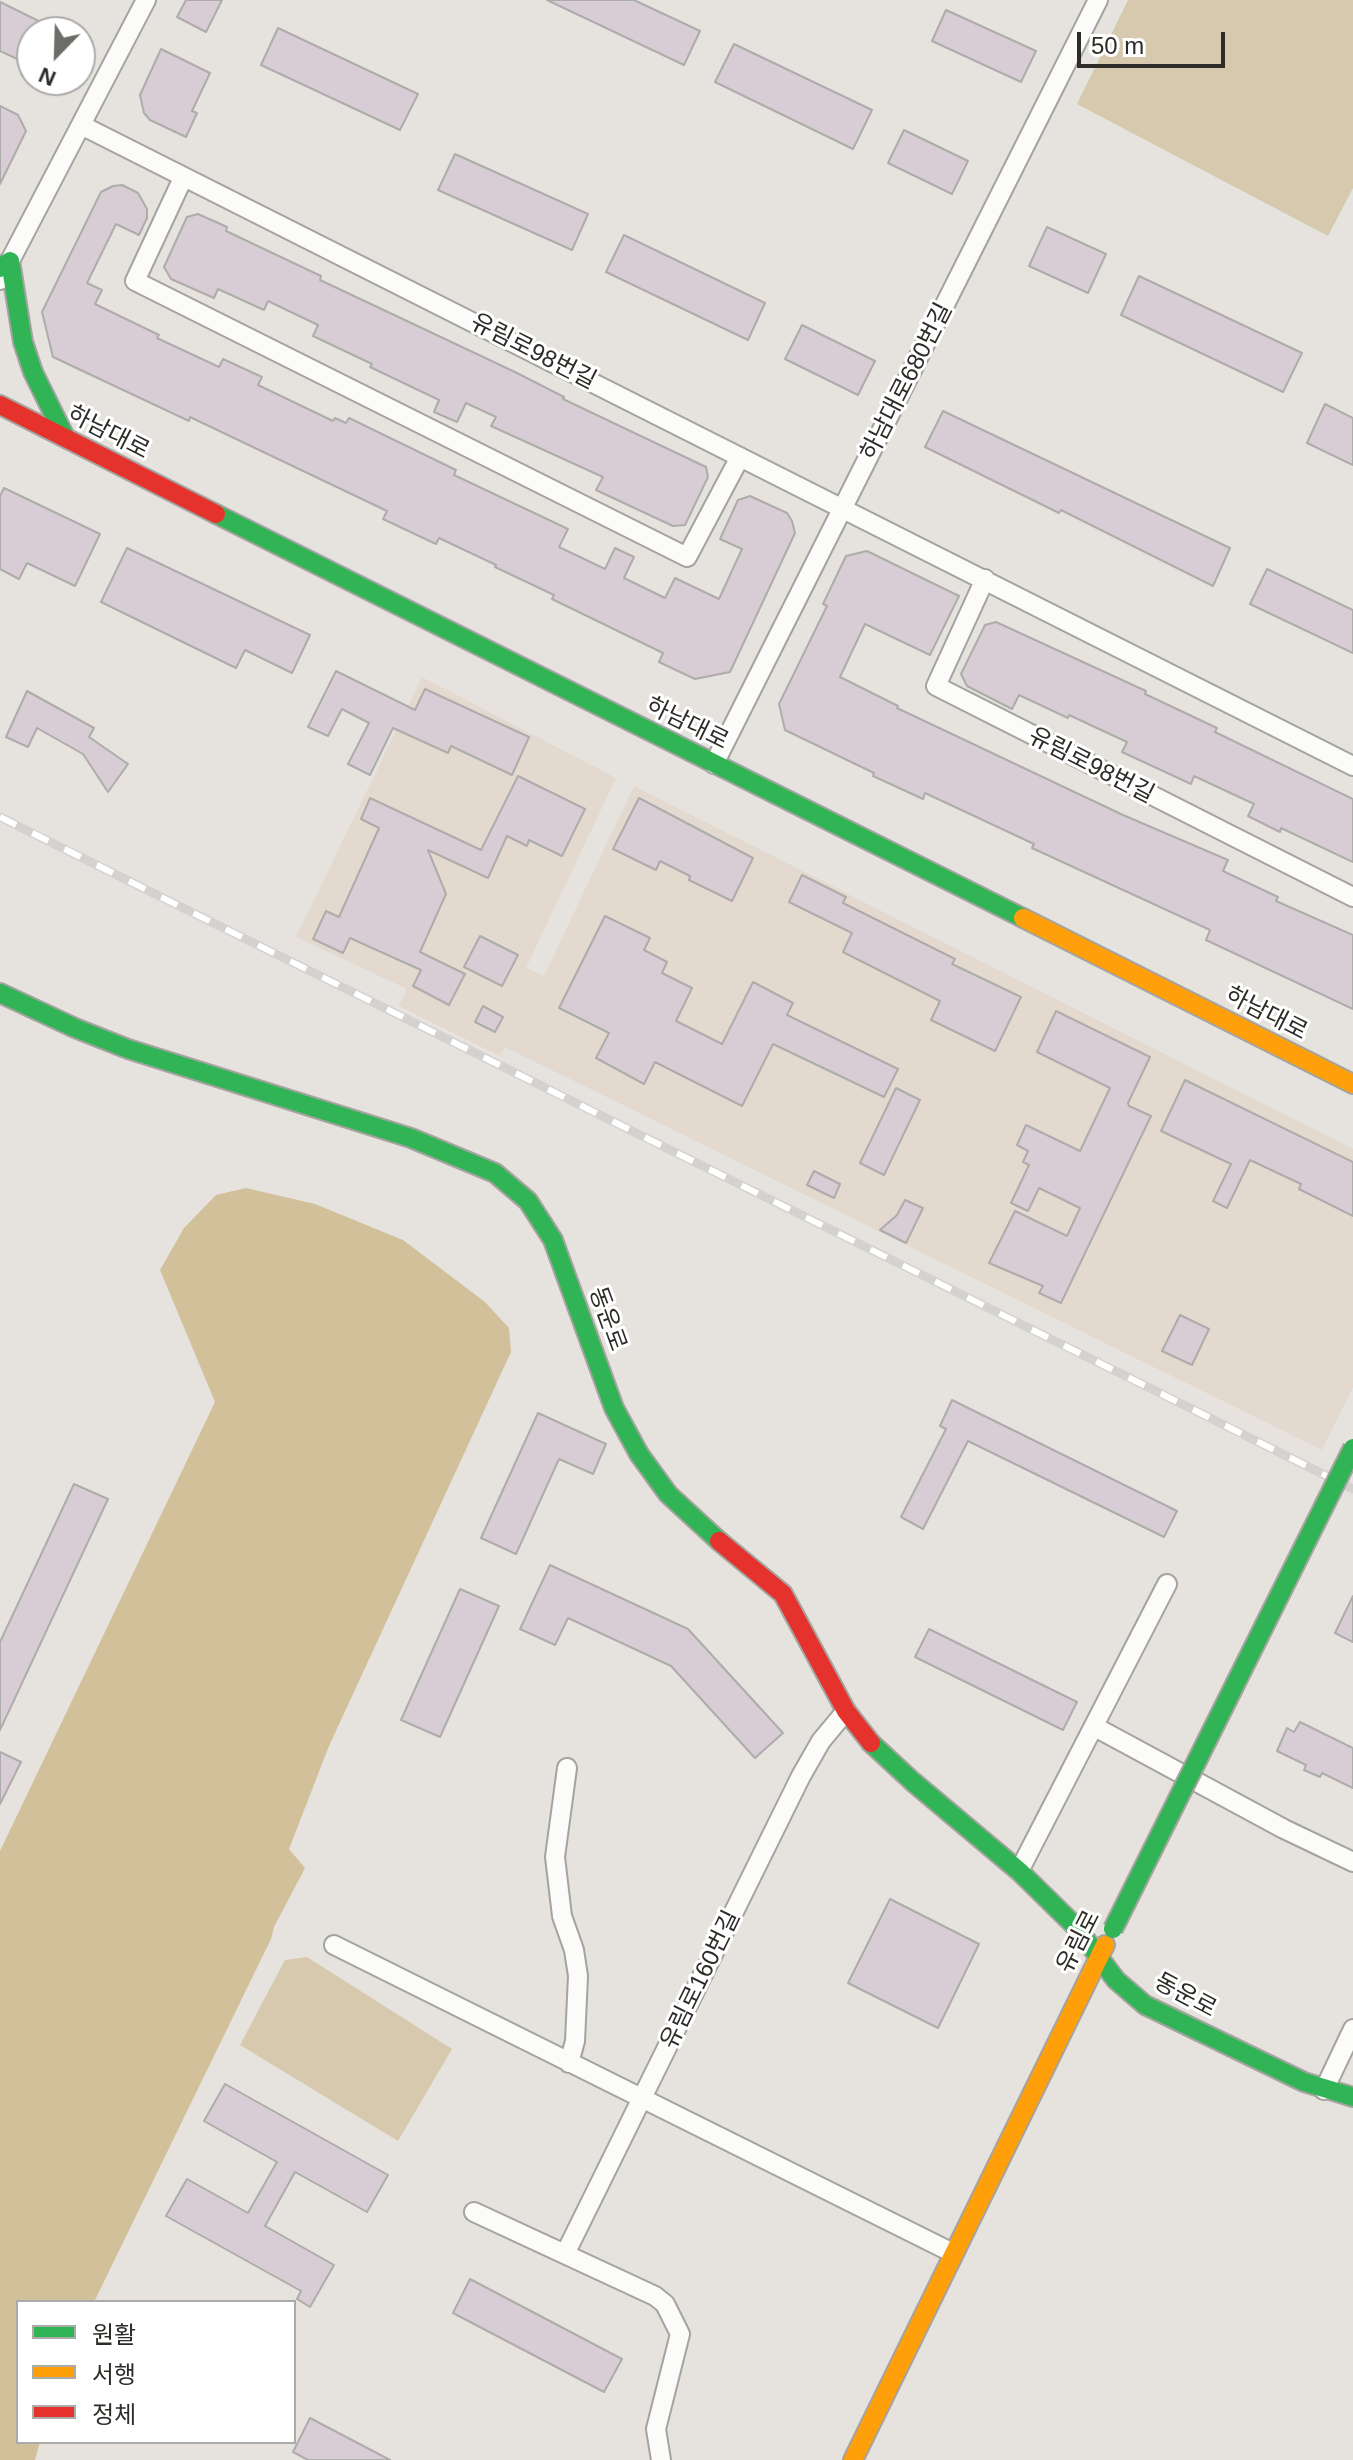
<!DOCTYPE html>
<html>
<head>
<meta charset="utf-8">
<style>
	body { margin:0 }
	#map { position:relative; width:1353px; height:2460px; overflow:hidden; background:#e6e3de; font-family:Arial,"Noto Sans KR",sans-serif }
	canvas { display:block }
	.legend { position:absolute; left:16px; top:2300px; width:280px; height:144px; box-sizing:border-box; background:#fff; border:2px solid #ababa9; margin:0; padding:10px 14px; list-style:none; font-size:24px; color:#2d2c28 }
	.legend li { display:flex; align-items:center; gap:16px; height:40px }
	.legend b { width:40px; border:2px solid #ababa9 }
	.north { position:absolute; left:16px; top:16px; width:80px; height:80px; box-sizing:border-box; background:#fff; border:2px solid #ababa9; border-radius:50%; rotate:203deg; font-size:22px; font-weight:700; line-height:32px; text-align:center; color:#2d2c28 }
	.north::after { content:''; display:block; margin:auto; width:28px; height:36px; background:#6e6c68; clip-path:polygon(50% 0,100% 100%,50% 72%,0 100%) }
	.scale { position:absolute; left:1077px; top:32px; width:148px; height:36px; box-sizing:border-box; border:4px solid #2d2c28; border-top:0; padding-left:10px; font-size:24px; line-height:28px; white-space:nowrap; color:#2d2c28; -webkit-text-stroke:6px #fff; paint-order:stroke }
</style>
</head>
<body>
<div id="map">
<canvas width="1353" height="2460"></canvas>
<ul class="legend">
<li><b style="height:10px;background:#30b455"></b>원활</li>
<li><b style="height:10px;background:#ff9f0a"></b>서행</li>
<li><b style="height:10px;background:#e5322d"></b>정체</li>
</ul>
<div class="north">N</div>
<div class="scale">50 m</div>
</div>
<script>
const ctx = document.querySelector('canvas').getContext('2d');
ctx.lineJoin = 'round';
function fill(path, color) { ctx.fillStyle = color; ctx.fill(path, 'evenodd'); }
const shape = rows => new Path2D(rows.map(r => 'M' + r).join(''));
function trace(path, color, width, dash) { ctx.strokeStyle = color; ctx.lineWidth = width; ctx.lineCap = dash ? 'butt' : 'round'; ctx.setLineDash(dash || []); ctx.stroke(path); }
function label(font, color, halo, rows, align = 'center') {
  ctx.font = font + ' Arial,"Noto Sans KR",sans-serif'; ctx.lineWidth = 6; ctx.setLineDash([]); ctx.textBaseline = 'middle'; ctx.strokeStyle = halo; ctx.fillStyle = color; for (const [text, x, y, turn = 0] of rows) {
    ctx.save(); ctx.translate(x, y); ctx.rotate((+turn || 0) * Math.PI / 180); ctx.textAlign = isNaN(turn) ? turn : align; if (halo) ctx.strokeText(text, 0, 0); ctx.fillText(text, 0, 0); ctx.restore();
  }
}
fill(shape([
	[422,677,616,778,526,968,544,976,634,786,1353,1149,1353,1387,1322,1450,505,1047,500,1056,399,1006,407,989,296,937]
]), '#e3d9ce');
fill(shape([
	[1128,0,1353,0,1353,188,1328,236,1077,104],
	[307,1957,452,2049,398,2141,240,2045,285,1960]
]), '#d6c9ad');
fill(shape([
	[246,1188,315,1204,403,1240,485,1302,509,1328,511,1352,329,1746,289,1849,305,1868,274,1927,271,1939,94,2302,18,2302,18,2442,40,2442,35,2460,0,2460,0,1851,215,1402,160,1270,184,1228,216,1195]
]), '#d1c09a');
const building = shape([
	[186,0,222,0,206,32,177,17,186,0],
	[547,0,634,0,700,31,684,65,547,0],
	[0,2,61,32,32,32,32,66,0,51,0,2],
	[946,10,1036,51,1021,82,932,41,946,10],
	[278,28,418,94,400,130,261,65,278,28],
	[734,44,872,110,853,149,715,82,734,44],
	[161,49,210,73,192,111,197,113,186,137,150,120,144,113,140,95,161,49],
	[0,106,18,115,26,131,0,184,0,106],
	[904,130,968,161,952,194,888,163,904,130],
	[455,154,588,214,572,250,438,190,455,154],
	[122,185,138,193,147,209,147,218,139,235,116,224,87,283,102,290,95,304,159,335,157,338,219,367,223,359,262,377,258,385,333,421,335,418,346,423,349,418,456,470,454,475,568,529,559,547,605,569,615,548,634,557,624,578,665,598,675,578,719,599,742,549,720,539,738,500,750,496,787,513,792,521,795,533,730,672,695,679,659,662,663,653,552,599,554,595,495,567,496,565,439,538,436,544,383,519,387,511,190,417,189,421,53,357,42,312,101,192,113,186,122,185],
	[198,214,227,227,226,231,321,276,320,280,515,372,564,397,563,399,706,467,708,477,685,525,673,526,596,490,603,477,491,426,496,417,466,403,457,422,434,412,439,400,370,367,372,364,313,336,318,325,268,301,264,310,218,289,214,298,171,279,164,267,187,217,198,214],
	[1047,227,1106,254,1088,293,1029,266,1047,227],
	[624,235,765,303,748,340,606,272,624,235],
	[1139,276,1302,353,1283,392,1121,315,1139,276],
	[802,325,875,361,858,395,785,359,802,325],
	[1325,404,1353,418,1353,465,1307,443,1325,404],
	[943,411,1230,548,1213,586,1061,510,1059,513,925,447,943,411],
	[4,488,100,534,75,586,27,563,19,579,0,569,0,496,4,488],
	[127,548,310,635,292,673,245,650,236,668,101,602,127,548],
	[867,551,959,596,930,655,865,624,840,677,898,706,897,708,1123,815,1228,860,1223,871,1278,897,1276,901,1353,935,1353,1009,1206,940,1210,930,1032,848,1034,844,925,793,923,799,873,776,874,773,785,730,779,704,827,606,823,604,846,556,867,551],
	[1267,569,1353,610,1353,653,1250,604,1267,569],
	[996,622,1146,691,1145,694,1217,728,1215,732,1353,799,1353,862,1281,828,1280,832,1248,816,1254,804,1194,776,1191,784,1122,752,1127,742,1069,715,1068,718,1019,695,1012,709,967,686,961,674,985,625,996,622],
	[336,671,415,710,425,689,529,737,512,775,451,746,448,753,393,728,370,775,348,764,369,723,342,709,328,736,308,727,336,671],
	[27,691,94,728,89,737,128,764,108,792,83,754,37,728,28,747,6,737,27,691],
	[518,776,585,809,562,856,529,840,527,846,507,836,488,878,428,850,446,894,420,952,465,974,449,1005,413,986,421,970,350,938,343,953,313,939,326,911,339,917,379,828,361,819,370,798,481,850,518,776],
	[639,798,753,858,732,901,689,880,690,876,660,861,656,870,613,849,639,798],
	[802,875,846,897,843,903,955,959,952,964,1021,997,995,1051,931,1020,940,1001,843,952,852,933,789,902,802,875],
	[605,916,650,938,644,950,667,962,662,973,692,988,676,1021,722,1044,753,982,793,1003,787,1015,898,1069,884,1097,773,1044,742,1106,655,1062,644,1084,596,1058,609,1033,559,1008,605,916],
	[480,936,518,955,502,986,464,967,480,936],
	[483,1006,503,1017,495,1032,475,1022,483,1006],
	[1056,1011,1150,1057,1128,1103,1129,1106,1151,1116,1061,1303,1039,1293,1043,1286,989,1263,1015,1211,1067,1236,1080,1208,1039,1188,1028,1211,1011,1203,1029,1165,1023,1162,1028,1151,1017,1145,1026,1125,1080,1151,1110,1088,1037,1052,1056,1011],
	[1185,1080,1353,1162,1353,1216,1299,1189,1301,1184,1250,1160,1227,1208,1213,1201,1231,1164,1161,1131,1185,1080],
	[896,1088,920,1100,884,1175,860,1163,896,1088],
	[814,1171,840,1184,834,1198,807,1185,814,1171],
	[905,1200,923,1208,906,1243,880,1230,897,1215,905,1200],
	[1180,1315,1209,1329,1192,1365,1162,1351,1180,1315],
	[952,1400,1177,1511,1164,1537,968,1441,923,1529,901,1517,946,1429,940,1426,952,1400],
	[538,1413,606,1444,593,1474,559,1459,516,1554,481,1538,538,1413],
	[74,1484,108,1499,0,1730,0,1642,74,1484],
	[550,1565,688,1629,783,1733,755,1758,671,1666,568,1618,555,1645,520,1629,550,1565],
	[460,1589,499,1606,440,1737,401,1720,460,1589],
	[1353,1596,1353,1642,1335,1633,1353,1596],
	[929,1629,1077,1702,1063,1730,915,1657,929,1629],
	[1300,1722,1353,1748,1353,1788,1322,1773,1320,1777,1304,1770,1306,1765,1277,1751,1287,1728,1294,1732,1300,1722],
	[0,1752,21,1762,0,1804,0,1752],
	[890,1899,979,1944,938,2028,848,1983,890,1899],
	[225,2084,388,2175,367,2212,295,2172,265,2226,334,2265,310,2307,297,2299,301,2291,166,2216,187,2179,248,2213,277,2162,204,2121,225,2084],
	[470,2279,622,2359,604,2392,453,2313,470,2279],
	[310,2418,390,2460,308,2460,293,2452,310,2418]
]);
fill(building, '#d8cdd4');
trace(building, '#aeacab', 2);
const street = shape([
	[81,125,1353,766],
	[183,178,135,281,687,557,740,457],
	[0,280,146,0],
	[985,579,936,686,1353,897],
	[714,764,1098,0],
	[1095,1727,1284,1829,1353,1862],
	[567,1768,555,1857,562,1916,574,1950,578,1976,575,2041,569,2063],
	[1019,1871,1167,1584],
	[334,1945,953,2253],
	[1324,2090,1353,2029],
	[474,2212,655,2296,665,2304,680,2334,656,2429,661,2460],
	[565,2254,801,1776,821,1741,846,1711]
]);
const fast = shape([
	[0,268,10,261,23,342,33,372,65,437],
	[216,514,1023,918],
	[0,993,75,1028,128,1049,411,1138,495,1173,528,1201,553,1240,614,1408,639,1454,668,1494,719,1541],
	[871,1743,912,1781,1019,1871,1077,1928,1116,1980,1145,2005,1304,2082,1353,2097]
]);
const slow = shape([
	[1023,918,1353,1084],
	[853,2460,1105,1945]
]);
const jam = shape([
	[0,405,216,514],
	[719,1541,783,1594,846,1711,871,1743]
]);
trace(street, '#a5a39f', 22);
trace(fast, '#a5a39f', 22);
trace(slow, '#a5a39f', 22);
trace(jam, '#a5a39f', 22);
trace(street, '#fbfbfa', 18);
trace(fast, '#30b455', 18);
trace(slow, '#ff9f0a', 18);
trace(jam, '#e5322d', 18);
const rail = shape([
	[0,817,1353,1489]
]);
trace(rail, '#d3d2d0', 9);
trace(rail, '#fff', 6, [18]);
const fastBridge = shape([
	[1113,1929,1353,1448]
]);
trace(fastBridge, '#a5a39f', 22, []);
trace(fastBridge, '#30b455', 18);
label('24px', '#2d2c28', '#fff', [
	["유림로98번길",533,352,27],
	["하남대로680번길",907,382,-63],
	["하남대로",108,433,27],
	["하남대로",687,724,26],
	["유림로98번길",1091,766,27],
	["하남대로",1266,1014,27],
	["동운로",607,1319,70],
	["유림로",1079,1942,-63],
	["유림로160번길",701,1980,-64],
	["동운로",1185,1996,28]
]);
</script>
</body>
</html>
